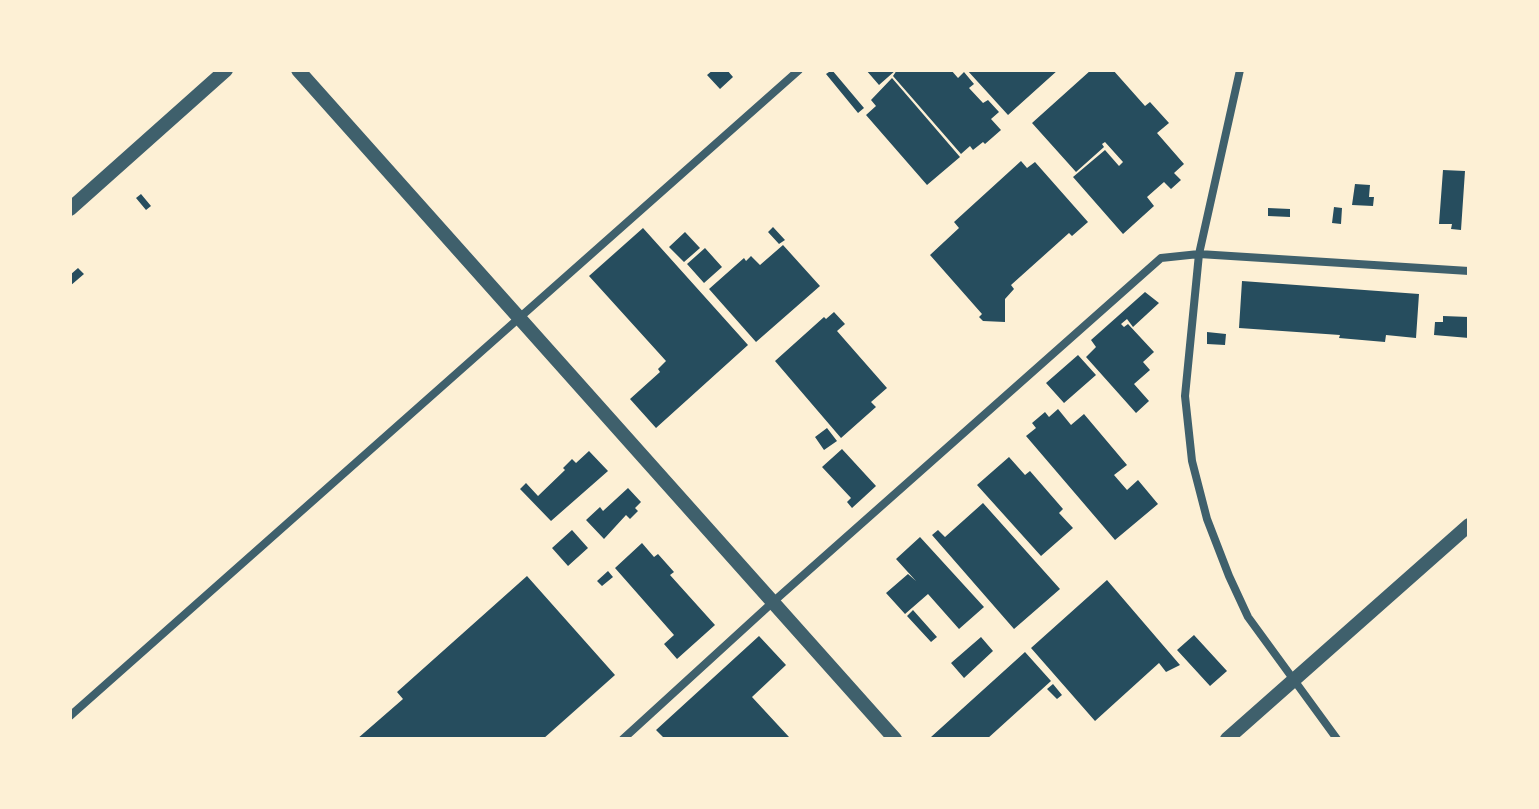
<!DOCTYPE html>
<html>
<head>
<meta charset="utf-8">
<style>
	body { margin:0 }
	#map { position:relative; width:1539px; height:809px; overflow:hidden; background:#fdf0d5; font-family:"Nunito Sans",sans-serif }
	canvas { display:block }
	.frame { position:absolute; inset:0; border:72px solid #fdf0d5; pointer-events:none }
</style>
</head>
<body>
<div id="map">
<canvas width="1539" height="809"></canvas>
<div class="frame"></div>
</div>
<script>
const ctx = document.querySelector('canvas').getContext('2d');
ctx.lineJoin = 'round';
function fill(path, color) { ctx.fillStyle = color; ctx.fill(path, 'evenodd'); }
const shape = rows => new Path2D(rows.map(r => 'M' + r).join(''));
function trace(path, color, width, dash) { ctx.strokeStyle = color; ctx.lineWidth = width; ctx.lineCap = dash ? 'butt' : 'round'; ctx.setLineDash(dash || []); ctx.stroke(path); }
fill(shape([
	[713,70,727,70,733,77,720,89,707,75],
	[832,70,864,108,858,113,826,74],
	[866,70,896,70,879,85],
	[897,70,951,70,958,78,964,72,974,84,969,88,983,103,988,100,999,112,991,119,1001,130,985,144,983,142,973,150,970,146,961,154,893,76],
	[967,70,1058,70,1008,115],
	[1091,70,1113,70,1145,106,1150,102,1169,123,1157,133,1184,164,1174,173,1181,180,1171,189,1164,182,1147,197,1154,206,1123,234,1073,177,1105,150,1119,166,1123,162,1105,142,1102,144,1104,147,1076,172,1032,123],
	[892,78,960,157,927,185,866,115,876,106,871,100],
	[1021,161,1027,168,1035,162,1088,222,1072,236,1069,233,1011,285,1014,289,1005,299,1005,322,983,321,979,317,982,314,930,255,959,228,954,222],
	[1443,170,1465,171,1461,230,1451,229,1452,224,1439,224],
	[1355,184,1370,185,1369,197,1374,197,1373,206,1352,205],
	[141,194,151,206,146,210,136,198],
	[1334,207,1342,208,1341,224,1332,223],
	[1268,208,1290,209,1290,217,1268,216],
	[773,227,785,240,779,244,768,232],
	[643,228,748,345,656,428,630,399,660,372,658,369,666,361,589,276],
	[685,232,700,248,684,262,669,247],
	[783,245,820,286,756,342,709,289,744,258,746,261,751,256,760,265],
	[705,248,722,267,704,283,687,264],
	[78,268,84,274,70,286,70,275],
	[1242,281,1419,294,1416,338,1386,335,1385,342,1339,338,1340,335,1239,328],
	[1145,292,1159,303,1133,327,1127,319,1121,324,1124,327,1128,324,1154,352,1143,362,1150,370,1134,384,1149,401,1136,413,1086,357,1096,347,1091,340],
	[834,312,845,324,837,331,887,388,871,402,876,407,841,438,775,361,824,317,826,319],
	[1443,316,1469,317,1469,338,1434,335,1435,322,1443,322],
	[1207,332,1226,334,1225,345,1207,344],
	[1078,355,1096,375,1064,403,1046,383],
	[1058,409,1071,425,1084,414,1127,465,1114,475,1127,490,1138,480,1158,504,1115,540,1026,436,1036,428,1032,423,1045,412,1049,417],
	[827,428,837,441,824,450,815,437],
	[842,449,876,486,852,508,847,502,851,498,822,467],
	[589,451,608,471,551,521,520,489,526,483,538,496,565,470,563,468,572,459,576,463],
	[1009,457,1025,475,1030,471,1063,509,1059,513,1073,528,1041,556,977,485],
	[628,488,641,502,635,508,638,511,630,519,626,515,604,539,586,520,600,507,603,511],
	[983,503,1060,589,1014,629,932,535,938,530,945,537],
	[572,530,588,548,568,566,552,548],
	[920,537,984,607,959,629,928,594,905,614,886,593,908,574,916,581,896,559],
	[642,543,654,557,658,554,674,572,670,575,715,625,677,659,664,644,674,635,615,568],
	[608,571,613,577,602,586,597,581],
	[527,576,615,675,543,739,357,739,403,699,397,692],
	[1107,580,1180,665,1166,672,1159,663,1095,721,1031,648],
	[913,610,937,637,931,642,907,616],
	[1194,635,1227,671,1210,686,1177,650],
	[759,636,786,665,752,697,789,737,665,739,656,730],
	[981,637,993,651,964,678,951,663],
	[1025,652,1051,681,987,739,933,739,931,737],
	[1053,684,1062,695,1057,699,1047,689]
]), '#264d5e');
trace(shape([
	[1240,70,1199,254,1185,396,1192,461,1207,519,1229,576,1248,617,1337,739],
	[70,716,799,70],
	[623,739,773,602,1161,258,1199,254,1469,271]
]), '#3f606c', 8);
trace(shape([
	[298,70,895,739],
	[70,209,226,70],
	[1227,739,1469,525]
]), '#3f606c', 14);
</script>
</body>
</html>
